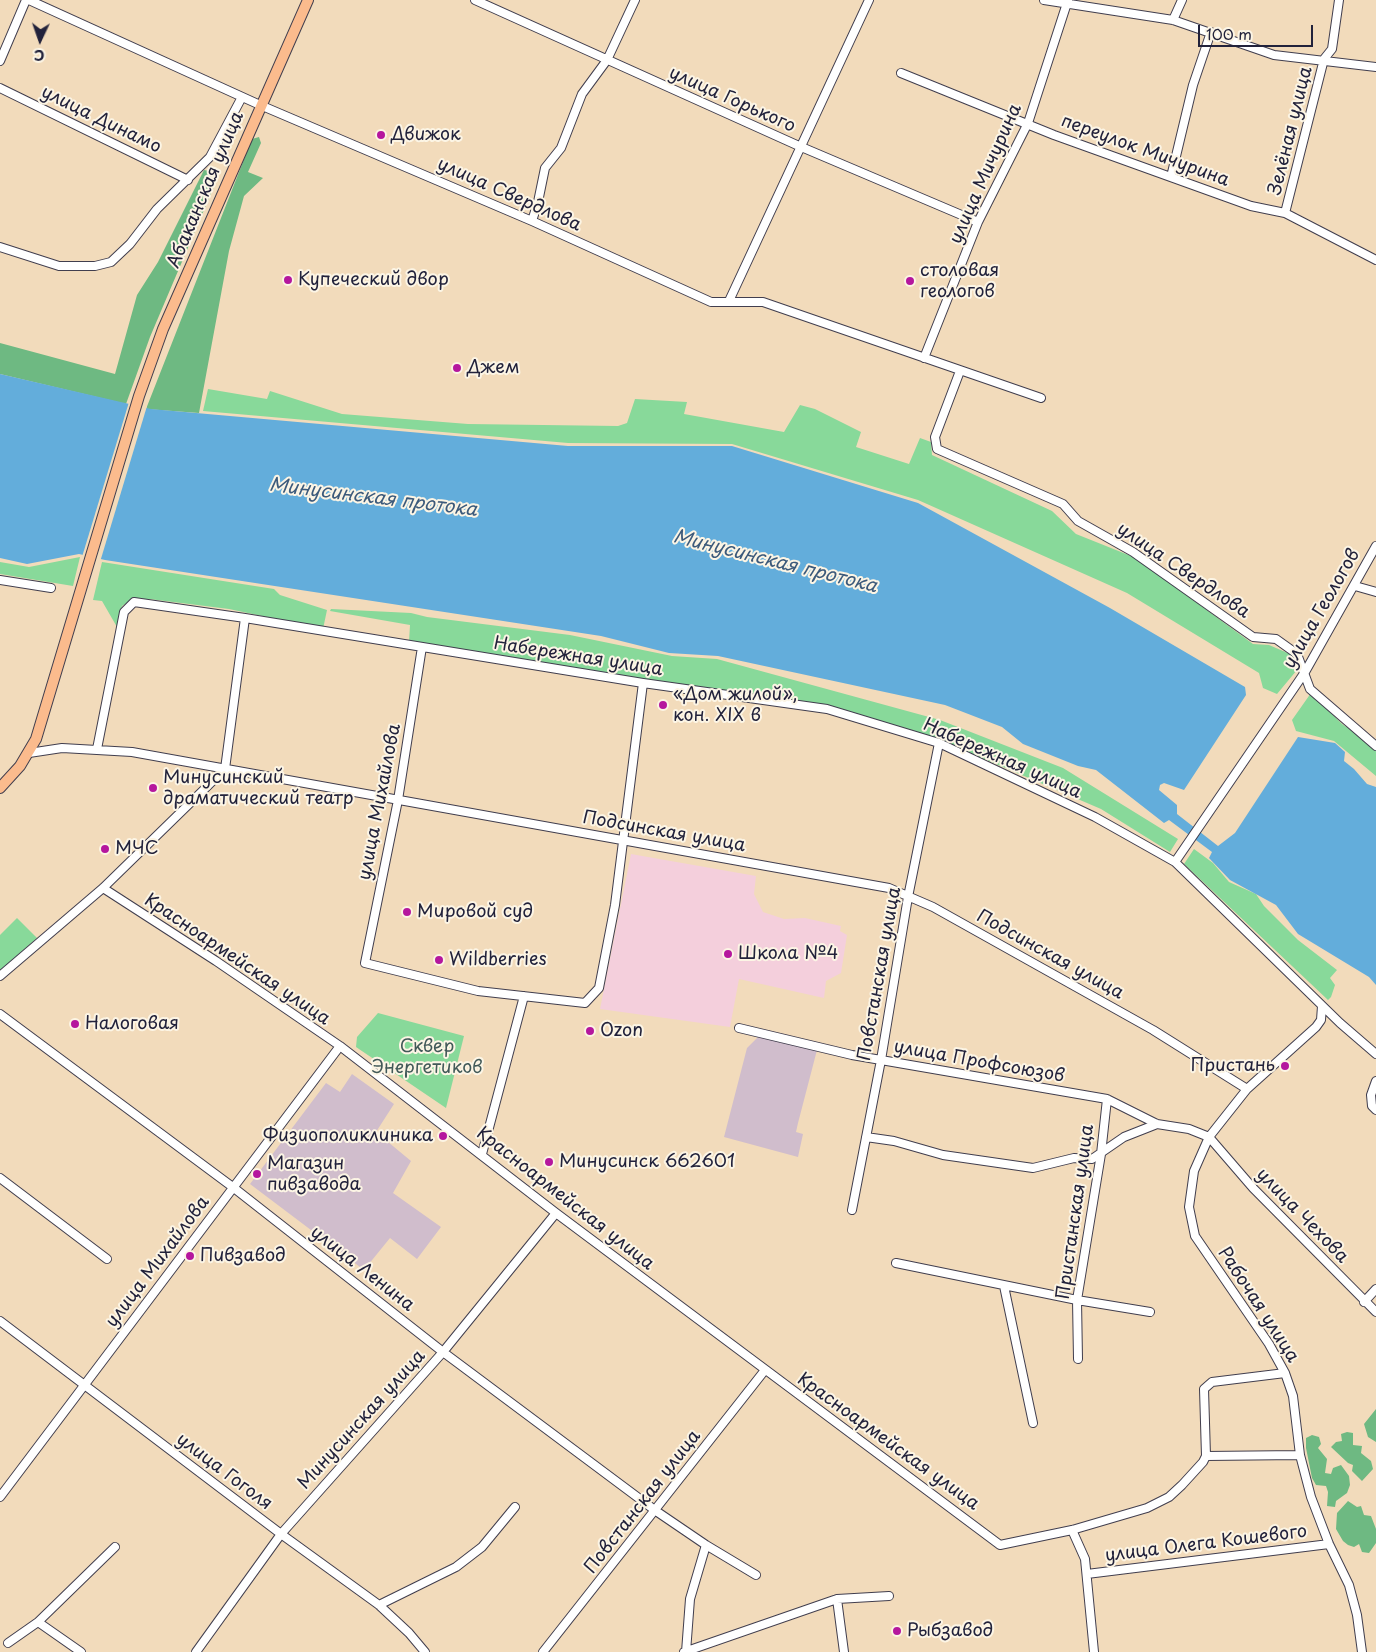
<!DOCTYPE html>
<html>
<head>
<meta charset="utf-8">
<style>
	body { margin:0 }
	#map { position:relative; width:1376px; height:1652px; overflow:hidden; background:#f2dbbb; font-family:"Playpen Sans",sans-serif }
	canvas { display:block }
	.north { position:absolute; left:15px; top:15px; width:50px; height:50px; -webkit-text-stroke:4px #fcf5e5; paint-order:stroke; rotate:183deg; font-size:14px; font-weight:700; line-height:20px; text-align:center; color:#22223b }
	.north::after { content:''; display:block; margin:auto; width:18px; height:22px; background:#22223b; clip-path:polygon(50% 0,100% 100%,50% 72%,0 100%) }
	.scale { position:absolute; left:1198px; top:25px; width:115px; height:22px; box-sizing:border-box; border:2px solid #22223b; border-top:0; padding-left:6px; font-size:15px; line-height:18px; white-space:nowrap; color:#22223b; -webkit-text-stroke:4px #fcf5e5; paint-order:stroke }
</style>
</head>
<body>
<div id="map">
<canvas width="1376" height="1652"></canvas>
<div class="north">С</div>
<div class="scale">100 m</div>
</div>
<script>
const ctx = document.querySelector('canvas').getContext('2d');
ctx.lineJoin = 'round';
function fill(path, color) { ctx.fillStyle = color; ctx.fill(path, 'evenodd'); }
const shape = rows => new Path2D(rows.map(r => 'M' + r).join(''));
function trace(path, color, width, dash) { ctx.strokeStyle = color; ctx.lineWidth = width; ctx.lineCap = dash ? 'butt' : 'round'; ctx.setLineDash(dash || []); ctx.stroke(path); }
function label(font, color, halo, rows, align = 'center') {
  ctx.font = font + ' "Playpen Sans",sans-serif'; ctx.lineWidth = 4; ctx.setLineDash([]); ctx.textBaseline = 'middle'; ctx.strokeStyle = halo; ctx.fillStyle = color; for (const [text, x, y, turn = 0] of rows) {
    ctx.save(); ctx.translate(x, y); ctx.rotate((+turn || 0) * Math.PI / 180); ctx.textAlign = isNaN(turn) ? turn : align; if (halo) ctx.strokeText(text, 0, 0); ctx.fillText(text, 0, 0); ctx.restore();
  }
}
fill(shape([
	[631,854,756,876,754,894,763,912,784,919,805,918,841,926,840,931,847,935,841,973,826,981,824,998,739,979,730,1027,600,1009]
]), '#f4cfdc');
fill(shape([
	[758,1037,817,1050,798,1123,796,1132,803,1134,798,1157,724,1137,747,1048],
	[352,1074,394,1104,376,1132,411,1161,393,1193,441,1227,417,1259,390,1238,364,1270,250,1184,326,1083,340,1092]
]), '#d0bdcc');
fill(shape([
	[208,389,267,399,270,391,342,414,468,424,618,426,627,423,635,399,687,402,684,414,784,432,800,405,815,409,861,432,856,447,909,464,920,438,931,442,932,455,1052,511,1076,534,1136,558,1253,644,1269,645,1290,654,1297,670,1277,694,1263,688,1259,673,1127,593,918,500,732,444,568,443,203,411],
	[80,557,73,586,0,574,0,562,29,567],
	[102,562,274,589,280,595,327,610,323,629,229,609,149,599,133,599,122,606,117,627,102,601,93,600],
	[331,609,411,613,427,617,570,635,672,656,717,659,940,720,1063,768,1178,839,1170,852,1101,809,940,740,826,706,644,681,409,642,410,625,330,611],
	[1311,693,1342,724,1376,747,1376,776,1334,741,1296,731,1292,720],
	[1194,849,1213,863,1229,882,1256,894,1264,906,1298,940,1337,970,1330,978,1335,985,1331,997,1328,1000,1184,864],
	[17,918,37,938,0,971,0,935],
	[378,1013,464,1036,446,1108,356,1047,357,1037]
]), '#88d99a');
fill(shape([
	[259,137,261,143,248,172,263,178,244,196,229,251,199,413,146,409,252,139],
	[204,170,215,172,215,184,150,337,126,404,0,374,0,343,115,374,137,295,158,262],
	[1376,1409,1376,1442,1368,1437,1364,1424],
	[1347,1432,1353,1433,1353,1445,1362,1446,1361,1453,1371,1461,1373,1469,1362,1481,1352,1471,1353,1465,1348,1463,1331,1447,1336,1442,1342,1441,1341,1434],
	[1312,1435,1319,1437,1321,1444,1318,1448,1327,1459,1325,1473,1331,1474,1333,1468,1341,1465,1349,1476,1350,1485,1347,1493,1336,1501,1335,1507,1327,1506,1328,1492,1326,1486,1316,1485,1312,1478,1306,1448,1306,1438],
	[1348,1501,1357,1507,1361,1506,1364,1515,1371,1516,1376,1529,1376,1543,1369,1553,1362,1552,1359,1544,1354,1547,1348,1545,1343,1541,1336,1529,1337,1513]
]), '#6eb982');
fill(shape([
	[0,374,151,409,568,446,732,446,918,503,1110,608,1245,687,1246,695,1184,790,1164,783,1160,785,1159,790,1177,805,1177,814,1218,846,1235,833,1298,737,1335,743,1345,752,1344,761,1354,769,1367,784,1376,787,1376,985,1369,977,1298,934,1276,905,1230,880,1209,858,1212,852,1169,820,1164,823,1096,770,1078,766,1023,744,1002,727,945,705,718,656,669,653,601,636,105,560,79,554,27,564,0,558]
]), '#63addb');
fill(shape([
	[129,402,147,406,100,562,82,557]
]), '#f2dbbb');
const minor = shape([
	[29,0,260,105,532,221,711,302,763,302,1041,398],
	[475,0,799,146,978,222],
	[1044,0,1173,20,1274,55,1376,67],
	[1173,20,1182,0],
	[0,61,26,0],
	[901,73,1054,135,1251,206,1285,213,1376,260],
	[0,88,188,180],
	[1171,177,1193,85,1211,32],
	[1285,213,1324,59,1332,49,1339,0],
	[532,221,538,202,545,168,561,148,582,94,607,60,635,0],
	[0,247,59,266,95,266,111,262,130,244,157,209,210,157,242,97],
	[729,301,869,0],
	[924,358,978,222,1028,123,1068,0],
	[960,371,935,437,937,449,1063,504,1078,521,1133,552,1253,637,1276,639,1297,654,1310,689,1376,746],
	[0,580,51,588],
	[1355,586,1376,592],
	[422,647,398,800,365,963,478,991,585,1003,599,988,615,905,643,683],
	[97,749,124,612,134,602,245,618,643,683,827,709,939,743,1095,817,1175,862,1340,1023,1376,1054],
	[29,753,62,748,132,752,889,888,933,907,1153,1030,1247,1089],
	[1175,862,1305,672,1376,546],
	[103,888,216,961,340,1046,556,1213,1000,1545,1072,1530,1147,1508,1169,1497,1182,1485,1203,1462,1206,1456,1204,1389,1212,1382,1285,1373],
	[0,976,103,888,225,769,245,618],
	[1322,1006,1321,1020,1316,1027,1247,1089,1209,1137,1194,1171,1189,1207,1195,1236,1269,1344,1285,1373,1293,1396,1300,1455,1311,1497,1329,1544,1349,1585,1357,1615,1362,1652],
	[0,1014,234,1188,443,1352,656,1511,706,1545,756,1575],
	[739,1028,852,1055,1107,1099,1157,1124,1189,1129,1209,1137,1253,1188,1376,1312],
	[1376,1081,1371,1095,1372,1106,1376,1110],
	[866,1137,894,1141,943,1155,1033,1168,1074,1158,1092,1159,1124,1137,1157,1124],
	[482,1154,524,996],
	[0,1178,107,1259],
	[852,1210,881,1060,908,897,939,743],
	[896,1263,1077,1300,1150,1312],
	[1004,1286,1033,1423],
	[1364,1302,1376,1289],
	[0,1321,281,1534,379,1605,409,1633,425,1652],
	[1078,1359,1077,1300,1101,1154,1107,1099],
	[1206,1456,1300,1455],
	[0,1497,340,1046],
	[1072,1530,1085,1559,1094,1652],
	[1087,1574,1329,1544],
	[837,1599,844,1652],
	[379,1605,456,1567,482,1547,515,1507],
	[38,1622,81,1652],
	[8,1643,38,1622,115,1547],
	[196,1652,281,1534,443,1352,556,1213],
	[543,1652,765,1370],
	[684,1652,837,1599,889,1596],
	[686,1652,690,1599,706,1545]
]);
const major = shape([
	[0,788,20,766,36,739,139,396,163,329,308,0]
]);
trace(minor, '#413e4e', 10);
trace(major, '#413e4e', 12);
trace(minor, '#fff', 8);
trace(major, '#fbbb8d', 10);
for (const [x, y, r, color] of [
	[381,135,5,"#b5179e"],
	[288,280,5,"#b5179e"],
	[910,281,5,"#b5179e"],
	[457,368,5,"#b5179e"],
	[663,705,5,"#b5179e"],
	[153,788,5,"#b5179e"],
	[105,849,5,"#b5179e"],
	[407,912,5,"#b5179e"],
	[728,954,5,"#b5179e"],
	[439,960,5,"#b5179e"],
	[75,1024,5,"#b5179e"],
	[590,1031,5,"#b5179e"],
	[1285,1066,5,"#b5179e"],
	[443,1136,5,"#b5179e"],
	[549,1162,5,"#b5179e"],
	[257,1174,5,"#b5179e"],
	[190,1256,5,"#b5179e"],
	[897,1631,5,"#b5179e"]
]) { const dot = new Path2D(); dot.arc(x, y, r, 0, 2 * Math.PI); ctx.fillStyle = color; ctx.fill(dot); trace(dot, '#fcf5e5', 2); }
label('18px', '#22223b', '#fcf5e5', [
	["улица Горького",732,100,24],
	["улица Динамо",101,120,26],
	["Зелёная улица",1291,131,-76],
	["переулок Мичурина",1145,151,20],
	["улица Мичурина",986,174,-66],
	["Абаканская улица",206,190,-67],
	["улица Свердлова",509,195,24],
	["улица Свердлова",1183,571,34],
	["улица Геологов",1322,609,-60],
	["Набережная улица",578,657,9],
	["Набережная улица",1002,759,24],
	["улица Михайлова",380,802,-79],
	["Подсинская улица",664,832,10],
	["Подсинская улица",1050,955,29],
	["Красноармейская улица",237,960,34],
	["Повстанская улица",880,974,-80],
	["улица Профсоюзов",979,1062,10],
	["Красноармейская улица",565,1199,38],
	["Пристанская улица",1076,1212,-82],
	["улица Чехова",1302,1216,46],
	["улица Михайлова",158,1262,-53],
	["улица Ленина",362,1269,38],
	["Рабочая улица",1258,1305,57],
	["Минусинская улица",362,1420,-48],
	["Красноармейская улица",888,1442,36],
	["улица Гоголя",224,1472,37],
	["Повстанская улица",643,1502,-52],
	["улица Олега Кошевого",1206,1544,-7]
]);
label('18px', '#22223b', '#fcf5e5', [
	["Движок",391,135],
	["столовая",920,271],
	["геологов",920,292],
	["Купеческий двор",298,280],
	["Джем",467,368],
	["«Дом жилой»,",673,695],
	["кон. ХIХ в",673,716],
	["Минусинский",163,778],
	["драматический театр",163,799],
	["МЧС",115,849],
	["Мировой суд",417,912],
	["Школа №4",738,954],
	["Wildberries",449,960],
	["Налоговая",85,1024],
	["Ozon",600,1031],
	["Пристань",1275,1066,"right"],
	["Физиополиклиника",433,1136,"right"],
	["Минусинск 662601",559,1162],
	["Магазин",267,1164],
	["пивзавода",267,1185],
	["Пивзавод",200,1256],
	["Рыбзавод",907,1631]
], 'left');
label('18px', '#415958', '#fcf5e5', [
	["Сквер",427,1047],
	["Энергетиков",427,1068]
]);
label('italic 19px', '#3c5a7b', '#fcf5e5', [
	["Минусинская протока",373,498,7],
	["Минусинская протока",775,562,14]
]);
</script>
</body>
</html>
